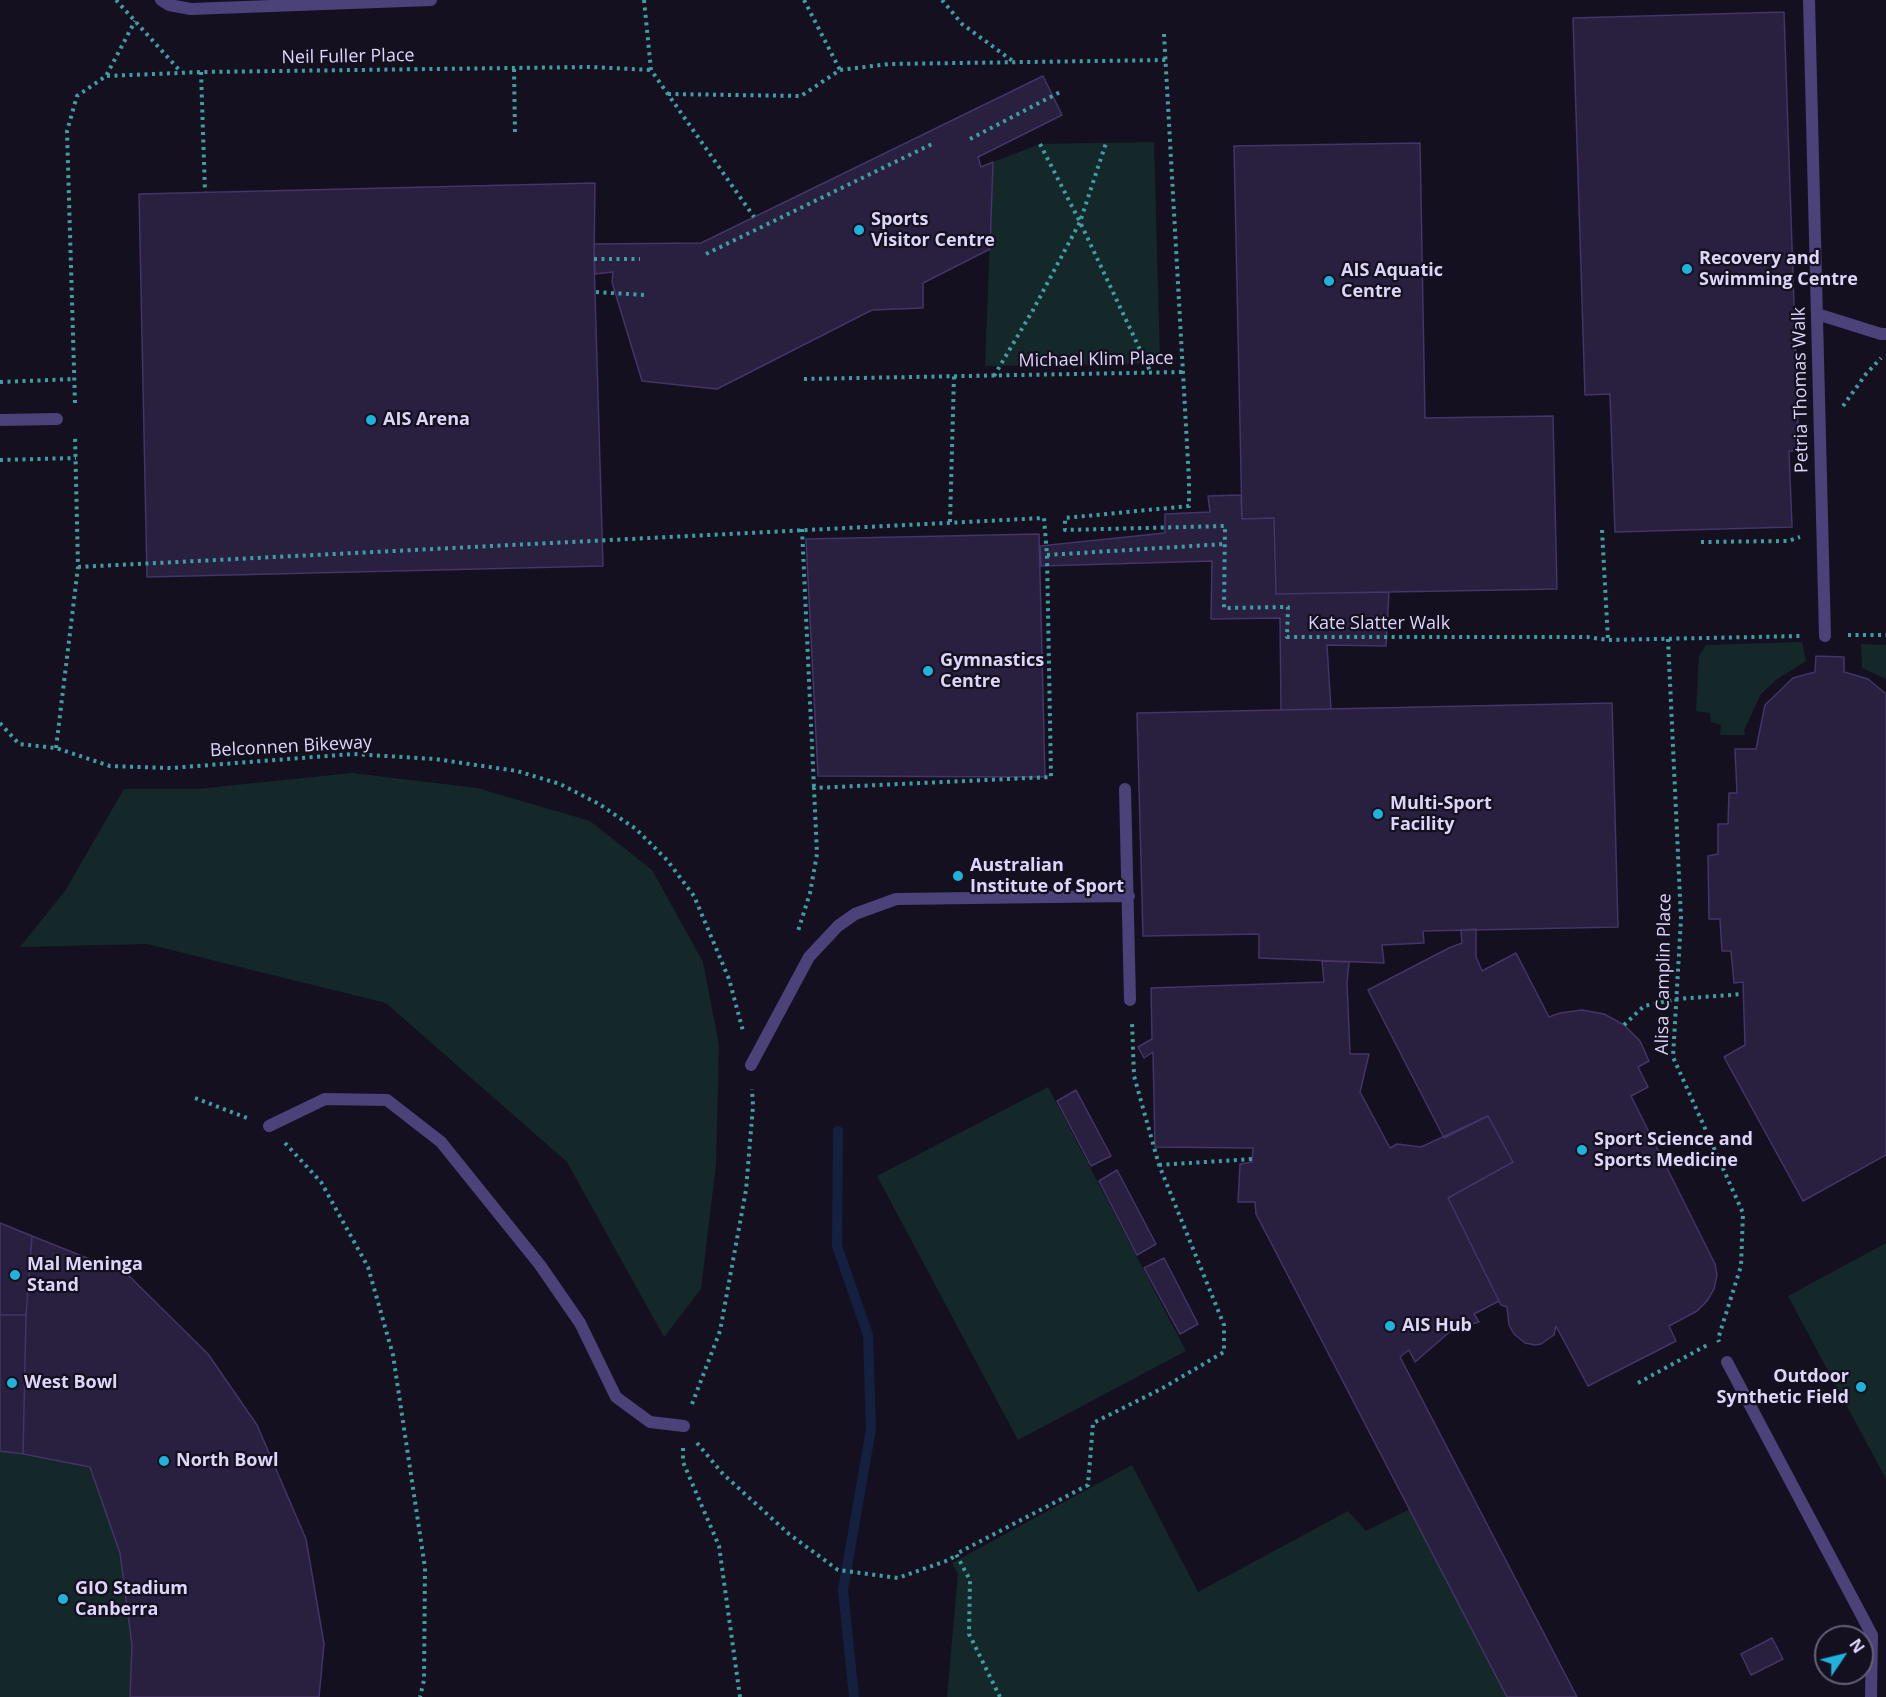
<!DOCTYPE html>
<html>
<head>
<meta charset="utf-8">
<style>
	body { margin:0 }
	#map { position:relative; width:1886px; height:1697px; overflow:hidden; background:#151020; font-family:"Open Sans",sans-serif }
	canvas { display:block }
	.north { position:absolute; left:1814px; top:1625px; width:60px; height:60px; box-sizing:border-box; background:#151020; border:2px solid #655f77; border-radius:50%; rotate:55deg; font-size:16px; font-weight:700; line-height:24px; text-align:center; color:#ded5f9 }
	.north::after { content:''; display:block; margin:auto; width:21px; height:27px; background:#1fb3dc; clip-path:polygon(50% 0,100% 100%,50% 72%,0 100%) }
</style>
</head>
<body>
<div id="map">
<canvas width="1886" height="1697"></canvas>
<div class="north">N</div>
</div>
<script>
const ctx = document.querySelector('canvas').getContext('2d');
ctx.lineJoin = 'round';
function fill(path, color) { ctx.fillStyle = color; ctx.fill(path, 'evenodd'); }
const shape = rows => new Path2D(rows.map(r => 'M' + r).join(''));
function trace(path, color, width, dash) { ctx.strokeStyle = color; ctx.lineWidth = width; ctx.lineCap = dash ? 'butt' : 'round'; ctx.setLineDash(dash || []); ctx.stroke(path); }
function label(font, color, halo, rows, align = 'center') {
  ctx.font = font + ' "Open Sans",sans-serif'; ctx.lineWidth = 4.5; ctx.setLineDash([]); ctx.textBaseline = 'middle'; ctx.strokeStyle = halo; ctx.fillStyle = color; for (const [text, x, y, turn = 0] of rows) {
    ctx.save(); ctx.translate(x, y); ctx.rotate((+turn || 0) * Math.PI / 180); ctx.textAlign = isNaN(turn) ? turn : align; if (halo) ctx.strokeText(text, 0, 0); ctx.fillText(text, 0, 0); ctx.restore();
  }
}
fill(shape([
	[1154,142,1160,363,985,366,993,162,1040,144],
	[1802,642,1806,661,1777,679,1761,694,1744,730,1745,735,1720,735,1721,725,1711,722,1710,713,1696,711,1699,656,1706,645],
	[1861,644,1886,645,1886,679,1862,668],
	[352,773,477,788,590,821,652,870,703,962,719,1045,716,1164,701,1289,664,1337,567,1162,386,1003,147,944,20,947,65,891,124,789,197,789],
	[1048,1087,1186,1351,1018,1440,877,1176],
	[1886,1243,1886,1479,1788,1296],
	[0,1451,90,1467,120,1553,132,1645,130,1697,0,1697],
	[1132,1465,1198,1592,1348,1511,1366,1531,1410,1509,1507,1697,947,1697,958,1574,952,1563]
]), '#142829');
trace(shape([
	[838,1131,837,1246,868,1335,871,1429,843,1590,854,1697]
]), '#142040', 10);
const building = shape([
	[1784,12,1799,451,1789,451,1792,527,1615,532,1610,394,1585,395,1573,18,1784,12],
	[1043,76,1062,115,978,157,981,167,993,162,990,249,923,283,923,308,872,310,717,389,642,381,612,282,613,272,595,274,594,244,701,243,1043,76],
	[1420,143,1425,418,1553,416,1557,589,1276,594,1274,518,1242,519,1234,146,1420,143],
	[595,183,594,259,603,566,147,577,139,194,595,183],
	[1241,495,1242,519,1274,518,1276,594,1389,592,1386,646,1327,645,1331,709,1281,710,1280,618,1211,619,1212,561,1041,566,1040,546,1165,533,1165,514,1210,512,1208,496,1241,495],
	[1039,534,1045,777,818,776,806,539,1039,534],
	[1816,656,1844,657,1844,672,1868,679,1886,694,1886,1155,1803,1201,1724,1057,1745,1045,1743,982,1734,983,1731,951,1722,951,1720,919,1709,919,1708,856,1718,854,1718,824,1728,824,1729,793,1737,793,1735,749,1756,749,1765,705,1793,678,1815,672,1816,656],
	[1612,703,1618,927,1423,931,1424,943,1382,945,1384,963,1259,958,1259,934,1143,936,1137,713,1612,703],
	[1476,929,1476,957,1482,971,1516,953,1549,1017,1560,1013,1582,1010,1604,1014,1624,1025,1640,1041,1649,1061,1638,1067,1648,1087,1631,1096,1715,1264,1717,1275,1714,1289,1707,1301,1697,1311,1669,1326,1676,1341,1588,1386,1556,1326,1554,1335,1541,1344,1535,1345,1525,1343,1514,1334,1509,1325,1507,1307,1501,1305,1448,1198,1513,1162,1488,1116,1444,1138,1368,990,1449,948,1462,943,1461,930,1476,929],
	[1322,961,1349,962,1347,983,1350,1054,1369,1054,1360,1092,1390,1148,1397,1144,1421,1147,1488,1116,1513,1162,1448,1198,1499,1301,1474,1314,1479,1322,1453,1329,1415,1362,1409,1350,1400,1357,1577,1697,1507,1697,1256,1214,1255,1202,1238,1202,1240,1164,1252,1162,1253,1148,1155,1147,1153,1052,1144,1058,1138,1047,1152,1039,1151,988,1324,982,1322,961],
	[1076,1090,1111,1156,1091,1166,1057,1101,1076,1090],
	[1117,1170,1156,1244,1137,1255,1099,1181,1117,1170],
	[0,1223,32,1236,26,1315,0,1315,0,1223],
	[32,1236,127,1274,208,1354,257,1425,306,1539,324,1644,319,1697,130,1697,132,1645,120,1553,90,1467,23,1454,26,1315,32,1236],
	[1164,1258,1198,1324,1180,1334,1144,1268,1164,1258],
	[0,1315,26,1315,23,1454,0,1451,0,1315],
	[1772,1638,1783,1659,1751,1675,1741,1654,1772,1638]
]);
fill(building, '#291f3f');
trace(building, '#443467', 1.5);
trace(shape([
	[116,0,181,72],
	[644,0,651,70,754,217],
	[804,0,840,70],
	[942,0,962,24,1014,62],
	[1164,34,1189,480,1189,506,1065,518,1065,530,1225,526,1224,608,1288,607,1287,637,1587,637,1608,640,1802,636],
	[514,69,515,132],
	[201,72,205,192],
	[107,76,201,72,590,67,651,70],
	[668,94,801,96,840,70,889,64,1166,60],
	[970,139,1062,91],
	[1040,144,1080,222,1151,373],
	[706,254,932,144],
	[594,259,640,259],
	[596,292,644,295],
	[994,376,1033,310,1080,222,1106,143],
	[804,379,1183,372],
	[0,382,75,379],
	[75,403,67,131,77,96,106,76,135,21],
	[1843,406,1866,374,1881,358],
	[0,460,76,458],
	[950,522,954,376],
	[802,529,814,788],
	[1602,530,1608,640],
	[1701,542,1788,541,1800,537],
	[1047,555,1225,544],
	[78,567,1044,518,1047,555,1051,777,814,788,817,854,810,893,798,931],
	[1848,635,1886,635],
	[1668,639,1681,919,1673,1057,1743,1213,1741,1266,1718,1339,1719,1342],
	[0,723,19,744,56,748,110,766,171,768,353,754,435,759,517,771,560,784,599,804,636,829,667,860,694,896,729,979,743,1031],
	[56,748,78,567,75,435],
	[1624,1025,1644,1006,1677,999,1743,994],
	[195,1098,247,1118],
	[285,1143,321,1182,368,1267,393,1355,425,1568,424,1680,420,1697],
	[1159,1165,1252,1159],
	[1638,1383,1709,1344],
	[692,1404,720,1331,746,1190,753,1106,752,1089],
	[697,1443,723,1474,789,1534,838,1570,898,1578,949,1560,956,1555],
	[683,1448,683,1462,719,1546,740,1697],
	[1000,1697,969,1634,970,1580,956,1554,1088,1485,1093,1423,1161,1389,1224,1352,1224,1325,1159,1165,1134,1076,1132,1022]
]), '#3f9ea4', 4, [3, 4.5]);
trace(shape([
	[161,0,169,5,191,9,431,0],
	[1809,0,1825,636],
	[1817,314,1881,334,1886,334],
	[0,420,57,419],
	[1125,789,1130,1000],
	[751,1065,809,957,838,926,855,914,896,899,1129,896],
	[269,1126,325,1099,387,1100,441,1142,540,1265,580,1323,616,1397,650,1422,684,1426],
	[1727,1362,1872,1635,1871,1697]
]), '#4a4279', 12);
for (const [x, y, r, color] of [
	[859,230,6,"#1fb3dc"],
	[1687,269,6,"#1fb3dc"],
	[1329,281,6,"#1fb3dc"],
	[371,420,6,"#1fb3dc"],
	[928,671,6,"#1fb3dc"],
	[1378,814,6,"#1fb3dc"],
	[958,876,6,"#1fb3dc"],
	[1582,1150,6,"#1fb3dc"],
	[15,1275,6,"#1fb3dc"],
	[1390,1326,6,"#1fb3dc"],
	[12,1383,6,"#1fb3dc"],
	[1861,1387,6,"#1fb3dc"],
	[164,1461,6,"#1fb3dc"],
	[63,1599,6,"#1fb3dc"]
]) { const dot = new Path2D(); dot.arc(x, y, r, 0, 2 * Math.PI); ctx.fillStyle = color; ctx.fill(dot); trace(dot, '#151020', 2); }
label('18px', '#ded5f9', '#151020', [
	["Neil Fuller Place",348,57,-1],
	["Michael Klim Place",1096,360,-1],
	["Petria Thomas Walk",1801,390,-91],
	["Kate Slatter Walk",1379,624],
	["Belconnen Bikeway",291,747,-3],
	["Alisa Camplin Place",1664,974,-89]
]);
label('bold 18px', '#ded5f9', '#151020', [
	["Sports",871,220],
	["Visitor Centre",871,241],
	["Recovery and",1699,259],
	["Swimming Centre",1699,280],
	["AIS Aquatic",1341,271],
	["Centre",1341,292],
	["AIS Arena",383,420],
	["Gymnastics",940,661],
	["Centre",940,682],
	["Multi-Sport",1390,804],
	["Facility",1390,825],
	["Australian",970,866],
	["Institute of Sport",970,887],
	["Sport Science and",1594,1140],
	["Sports Medicine",1594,1161],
	["Mal Meninga",27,1265],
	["Stand",27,1286],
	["AIS Hub",1402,1326],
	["Outdoor",1849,1377,"right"],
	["Synthetic Field",1849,1398,"right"],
	["West Bowl",24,1383],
	["North Bowl",176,1461],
	["GIO Stadium",75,1589],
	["Canberra",75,1610]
], 'left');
</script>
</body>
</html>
